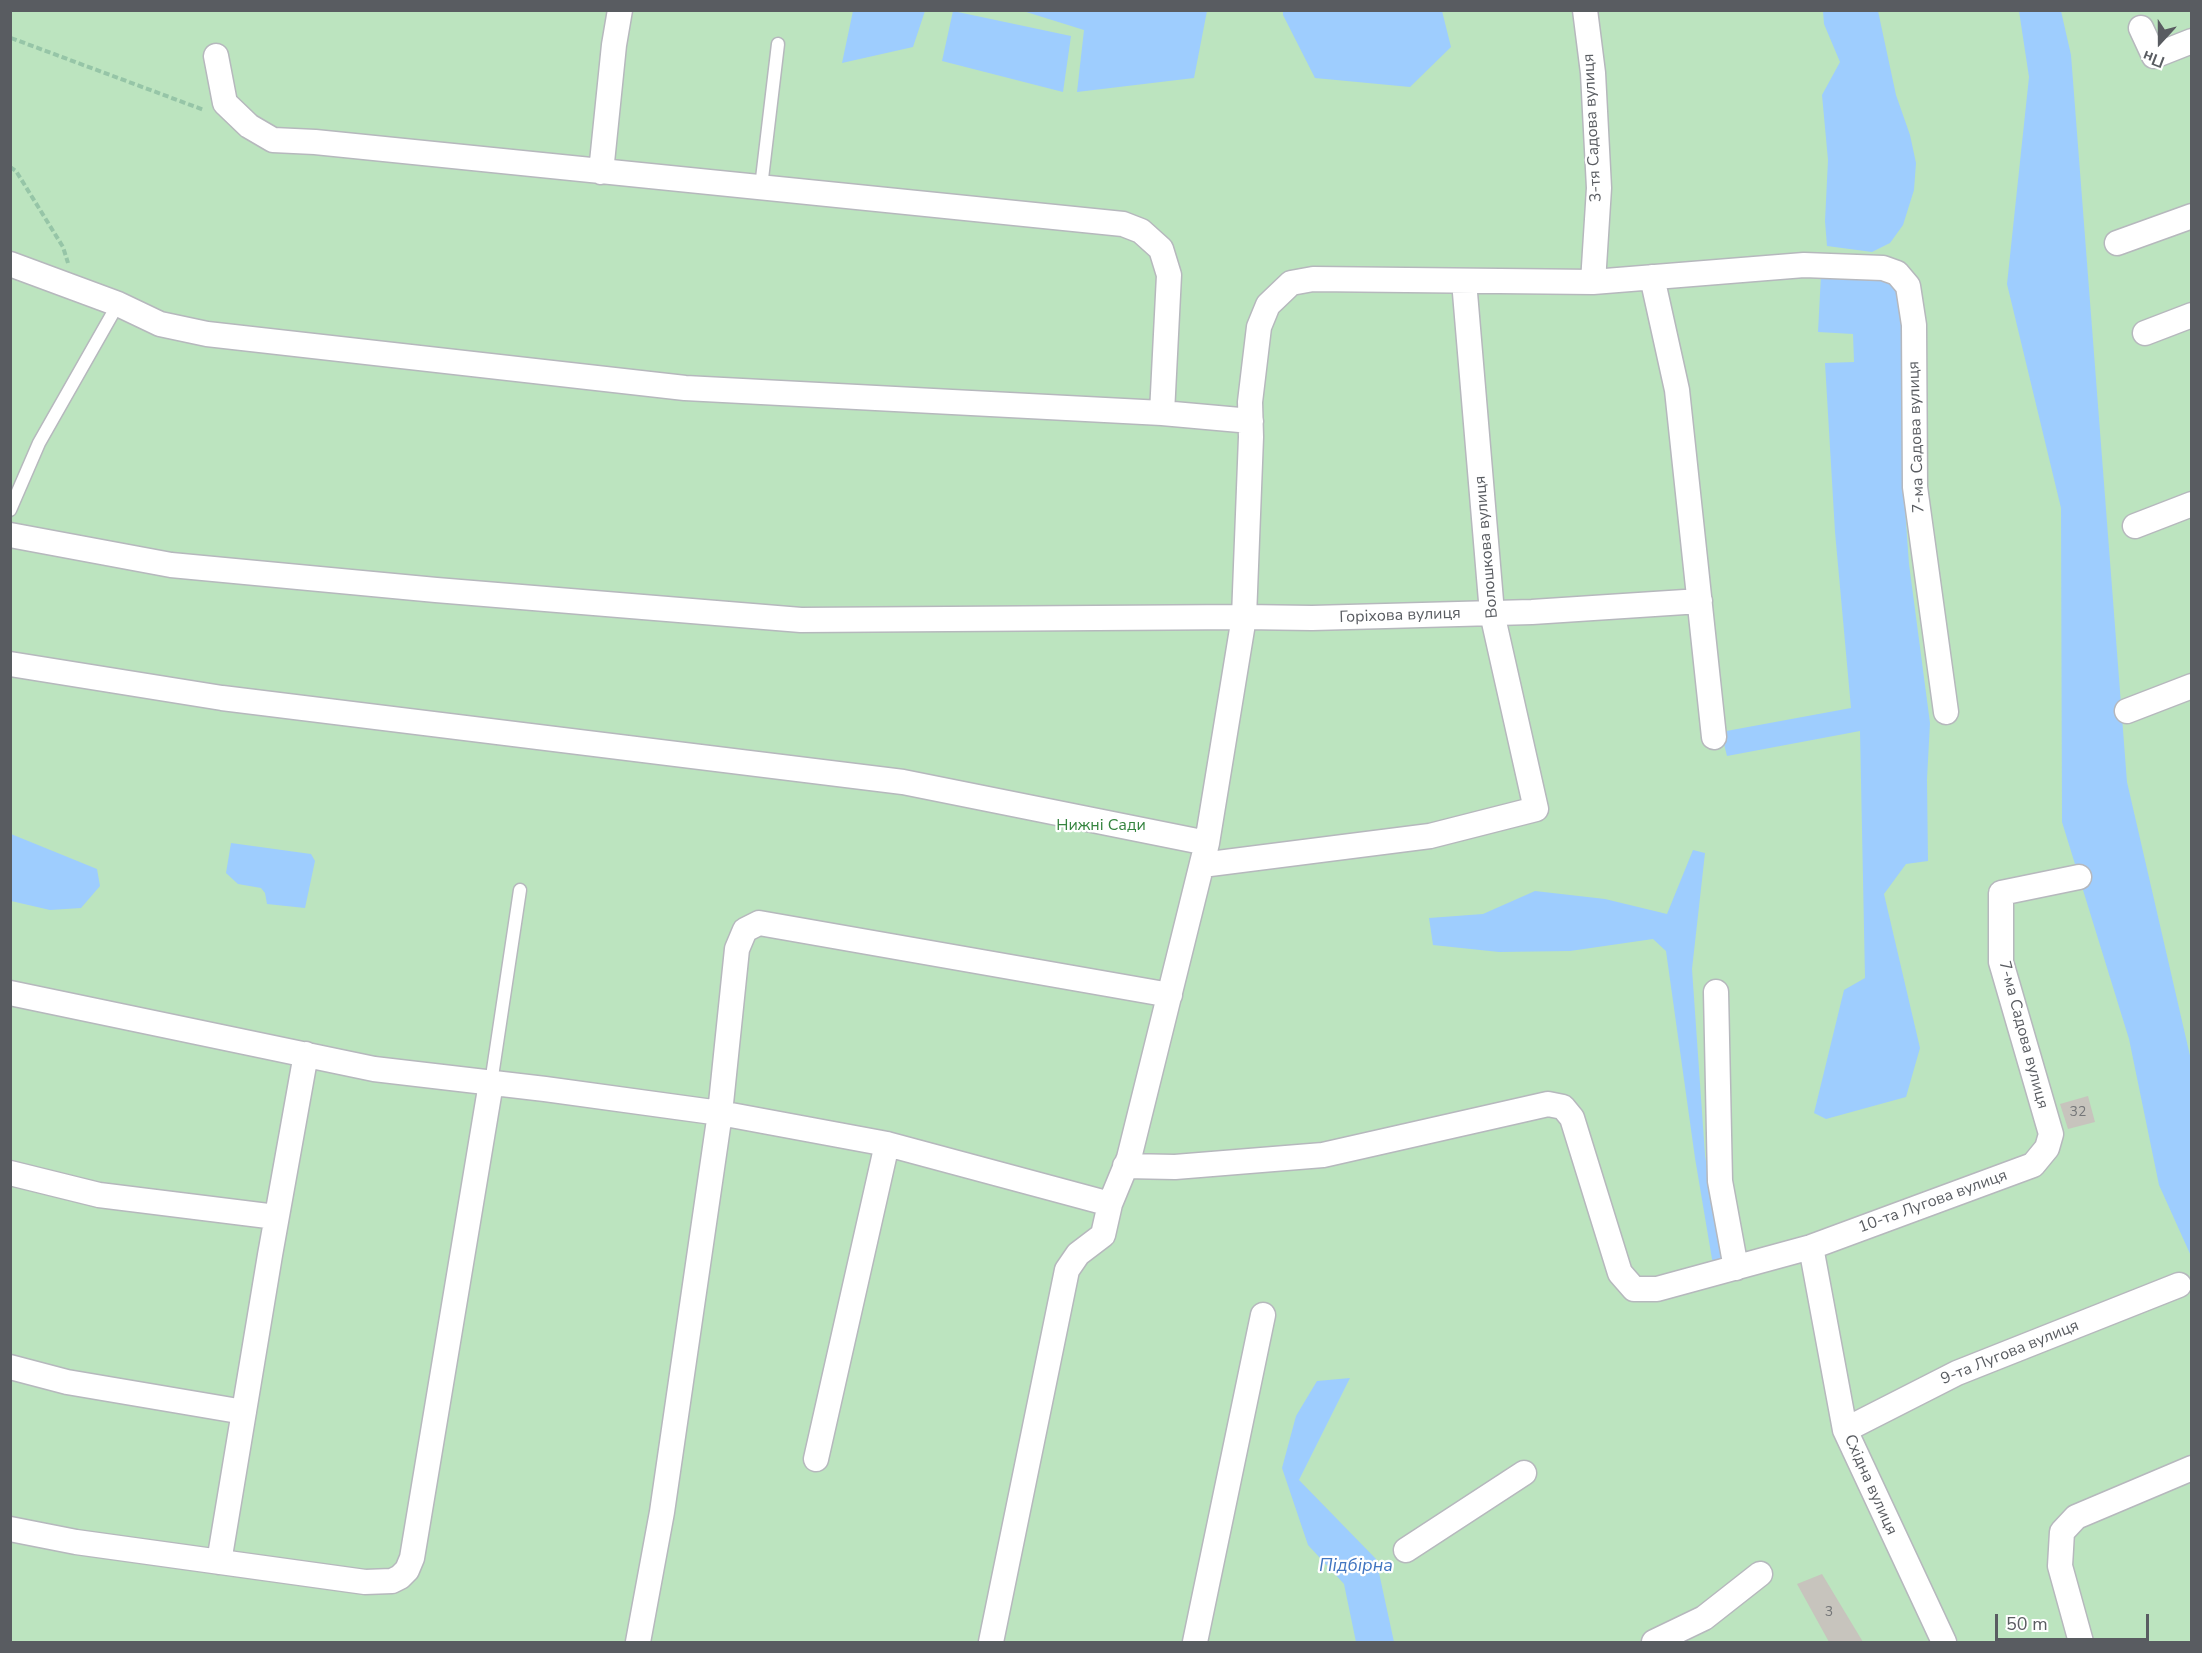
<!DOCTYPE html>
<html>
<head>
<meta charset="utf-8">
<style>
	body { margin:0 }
	#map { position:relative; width:2202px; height:1653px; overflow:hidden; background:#eceae0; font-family:"Nunito Sans",sans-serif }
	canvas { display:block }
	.frame { position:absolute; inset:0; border:12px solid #595c61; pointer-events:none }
	.north { position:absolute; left:2130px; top:12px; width:60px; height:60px; -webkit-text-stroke:4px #fff; paint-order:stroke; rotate:201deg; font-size:16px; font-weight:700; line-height:24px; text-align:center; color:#595c61 }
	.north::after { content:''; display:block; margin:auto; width:21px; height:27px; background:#595c61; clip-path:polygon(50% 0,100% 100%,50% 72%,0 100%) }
	.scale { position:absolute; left:1995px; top:1614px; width:154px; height:27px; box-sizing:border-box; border:3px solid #595c61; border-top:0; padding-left:8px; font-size:18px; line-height:21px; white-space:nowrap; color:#595c61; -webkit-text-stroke:4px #fff; paint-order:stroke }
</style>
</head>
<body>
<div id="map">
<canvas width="2202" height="1653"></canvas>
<div class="frame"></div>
<div class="north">Пн</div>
<div class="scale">50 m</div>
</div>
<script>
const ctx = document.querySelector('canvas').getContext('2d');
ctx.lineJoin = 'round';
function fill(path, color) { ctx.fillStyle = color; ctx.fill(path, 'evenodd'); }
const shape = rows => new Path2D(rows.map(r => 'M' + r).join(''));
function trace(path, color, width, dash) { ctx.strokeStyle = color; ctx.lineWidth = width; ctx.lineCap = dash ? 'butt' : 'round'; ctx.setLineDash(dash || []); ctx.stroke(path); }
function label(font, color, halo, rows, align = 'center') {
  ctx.font = font + ' "Nunito Sans",sans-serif'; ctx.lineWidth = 4.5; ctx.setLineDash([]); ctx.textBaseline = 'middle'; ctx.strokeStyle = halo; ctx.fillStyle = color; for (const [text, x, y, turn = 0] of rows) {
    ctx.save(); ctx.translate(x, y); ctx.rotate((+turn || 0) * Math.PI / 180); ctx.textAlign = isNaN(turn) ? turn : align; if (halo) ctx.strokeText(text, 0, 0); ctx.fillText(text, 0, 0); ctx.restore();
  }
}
fill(shape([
	[11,11,2191,11,2191,1642,11,1642]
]), '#bce4bf');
fill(shape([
	[853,11,853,10,925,11,913,47,842,63],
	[953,11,1071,36,1063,92,942,61],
	[1023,11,1207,11,1194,78,1077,92,1084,30],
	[1283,11,1442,11,1451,47,1410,87,1315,78,1283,15],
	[1823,11,1878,11,1896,95,1910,135,1916,163,1914,190,1903,225,1890,243,1872,252,1827,246,1825,221,1828,160,1822,95,1840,62,1824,24],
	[2019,11,2061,11,2071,55,2127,782,2191,1060,2191,1256,2159,1185,2129,1039,2062,822,2061,508,2007,284,2029,77],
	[1821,275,1887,280,1898,289,1905,316,1902,467,1909,564,1930,723,1927,779,1928,861,1906,864,1884,894,1920,1048,1906,1097,1826,1119,1814,1113,1844,990,1865,978,1860,731,1727,756,1721,732,1851,708,1835,532,1825,363,1854,362,1853,334,1818,332],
	[11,834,97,869,100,886,81,908,50,910,11,901],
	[231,843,311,854,315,861,305,908,267,904,265,893,261,888,238,884,226,873],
	[1693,850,1705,853,1692,969,1705,1155,1722,1262,1713,1265,1695,1158,1666,951,1653,939,1570,951,1499,952,1433,945,1429,918,1483,914,1535,891,1605,899,1667,914],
	[1350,1378,1299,1480,1376,1559,1394,1642,1356,1642,1344,1584,1308,1545,1282,1468,1296,1416,1317,1381]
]), '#9ecdfe');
fill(shape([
	[2088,1096,2095,1122,2068,1129,2060,1104],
	[1822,1574,1863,1642,1829,1642,1797,1584]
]), '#c7c4bd');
const service = shape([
	[761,187,778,44],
	[10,510,39,443,118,304],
	[491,1083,520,890]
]);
const minor = shape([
	[1585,10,1593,73,1599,188,1593,282],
	[2141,28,2154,56,2192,41],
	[216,56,225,103,249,126,273,140,315,142,1123,224,1141,231,1161,249,1169,275,1162,413],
	[601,172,614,45,620,10],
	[2117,243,2192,216],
	[10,264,118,304,160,324,207,334,685,388,1162,413,1251,421],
	[1652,277,1677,390,1714,737],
	[2145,333,2192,315],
	[2135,526,2192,504],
	[10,535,171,565,436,590,801,620,1244,617,1312,618,1532,612,1700,601],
	[10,664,222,698,903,782,1207,843],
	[2127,711,2192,686],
	[1202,865,1430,836,1536,809,1492,613,1464,281],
	[1716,992,1720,1181,1736,1268],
	[10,993,374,1069,545,1089,720,1113,887,1144,1110,1204],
	[1125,1166,1175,1167,1323,1155,1548,1104,1563,1107,1572,1118,1620,1273,1634,1289,1657,1289,1811,1247,2033,1165,2047,1148,2051,1134,2001,962,2001,893,2079,877],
	[10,1173,99,1195,276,1217],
	[1811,1247,1845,1430,1944,1642],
	[10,1367,67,1382,244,1412],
	[1845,1430,1957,1373,2179,1285],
	[816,1459,887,1144],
	[10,1529,76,1542,365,1582,392,1581,400,1577,407,1570,412,1558,491,1083],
	[1406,1550,1524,1473],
	[219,1562,270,1255,306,1054],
	[638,1642,662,1512,720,1113,737,949,745,930,759,923,1170,995],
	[991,1642,1067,1270,1078,1254,1103,1235,1110,1204,1129,1158,1207,843,1244,617,1251,437,1250,402,1259,327,1268,305,1291,283,1313,279,1593,282,1804,265,1883,268,1897,273,1908,286,1914,325,1915,487,1946,712],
	[1195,1642,1263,1315],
	[1654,1642,1704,1618,1760,1574],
	[2081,1642,2060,1566,2062,1532,2076,1517,2192,1468]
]);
trace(service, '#b6b8bd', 15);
trace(minor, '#b6b8bd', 27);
trace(shape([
	[11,38,204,110],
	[10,167,16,171,63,247,68,263]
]), '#96c5a7', 4, [6, 3]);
trace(service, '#fff', 12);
trace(minor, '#fff', 24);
label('14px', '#747678', null, [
	["32",2078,1113],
	["3",1829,1613]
]);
label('16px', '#595c61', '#fff', [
	["3-тя Садова вулиця",1593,128,-93],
	["7-ма Садова вулиця",1917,437,-92],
	["Волошкова вулиця",1487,547,-95],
	["Горіхова вулиця",1400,616,-2],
	["7-ма Садова вулиця",2023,1035,75],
	["10-та Лугова вулиця",1933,1202,-20],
	["9-та Лугова вулиця",2010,1353,-22],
	["Східна вулиця",1870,1485,66]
]);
label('16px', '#35843f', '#fff', [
	["Нижні Сади",1101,826]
]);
label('italic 18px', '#4276c1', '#fff', [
	["Підбірна",1356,1567]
]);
</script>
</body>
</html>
